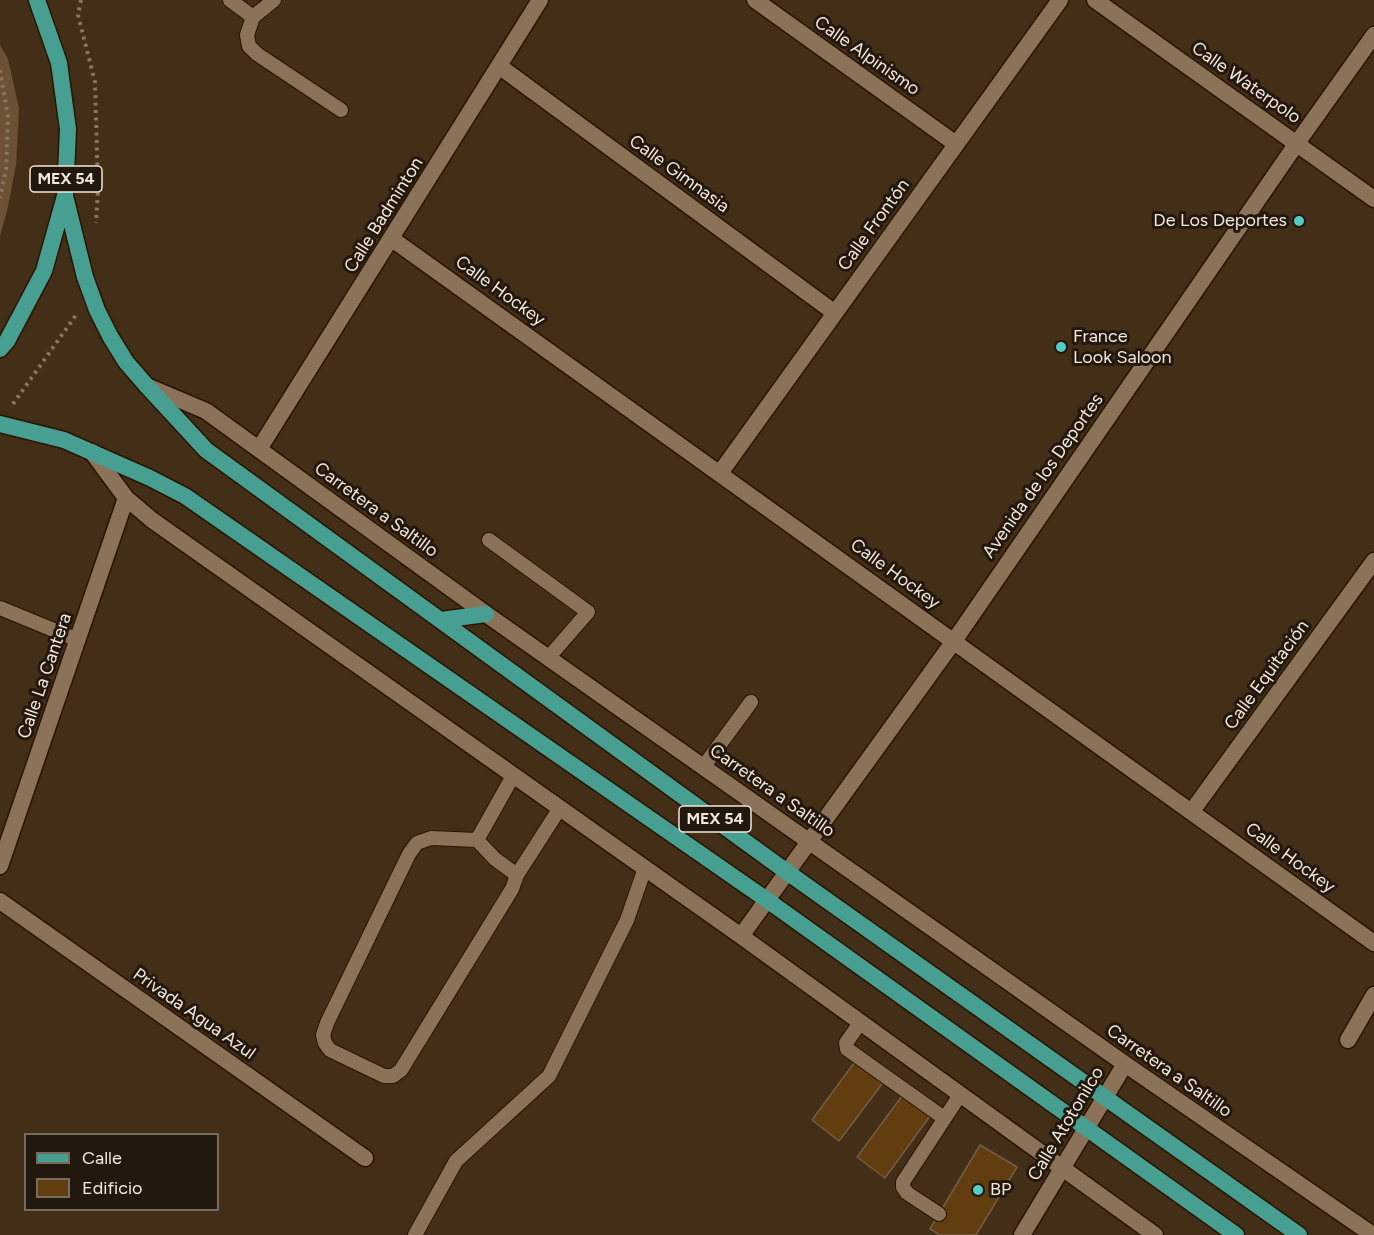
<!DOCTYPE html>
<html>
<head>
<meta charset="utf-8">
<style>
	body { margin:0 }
	#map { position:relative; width:1374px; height:1235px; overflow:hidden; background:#432e17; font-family:Figtree,sans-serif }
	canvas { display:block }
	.legend { position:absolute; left:24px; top:1133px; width:195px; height:78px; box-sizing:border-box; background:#22180e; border:2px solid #766b5f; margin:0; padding:8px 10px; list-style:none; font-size:18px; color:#f5e7d9 }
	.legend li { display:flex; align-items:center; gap:12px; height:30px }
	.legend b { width:30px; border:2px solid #766b5f }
</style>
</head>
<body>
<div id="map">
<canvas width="1374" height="1235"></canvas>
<ul class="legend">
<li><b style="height:8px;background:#479f92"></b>Calle</li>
<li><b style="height:16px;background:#613d0f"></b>Edificio</li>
</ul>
</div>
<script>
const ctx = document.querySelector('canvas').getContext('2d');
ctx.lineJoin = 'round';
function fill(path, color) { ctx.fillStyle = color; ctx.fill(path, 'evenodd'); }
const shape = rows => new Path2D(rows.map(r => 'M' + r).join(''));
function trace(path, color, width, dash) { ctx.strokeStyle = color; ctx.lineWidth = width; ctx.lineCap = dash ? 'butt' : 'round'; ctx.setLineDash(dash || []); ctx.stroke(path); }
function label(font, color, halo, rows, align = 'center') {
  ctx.font = font + ' Figtree,sans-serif'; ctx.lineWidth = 6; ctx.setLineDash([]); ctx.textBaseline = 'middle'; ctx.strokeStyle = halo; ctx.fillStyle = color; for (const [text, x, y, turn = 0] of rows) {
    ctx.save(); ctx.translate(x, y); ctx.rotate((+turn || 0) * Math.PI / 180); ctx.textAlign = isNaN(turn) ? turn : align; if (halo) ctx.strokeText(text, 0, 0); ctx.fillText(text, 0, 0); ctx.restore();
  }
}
fill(shape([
	[0,45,8,59,19,108,16,165,7,211,0,236]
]), '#6c5134');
const building = shape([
	[857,1059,885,1080,839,1141,812,1120,857,1059],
	[902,1096,930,1116,885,1178,857,1157,902,1096],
	[980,1145,1017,1167,976,1235,940,1235,930,1229,980,1145]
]);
fill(building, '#613d0f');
trace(building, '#755d45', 1.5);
const service = shape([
	[230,0,253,17],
	[274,0,253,17,247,35,249,46,257,54,341,110],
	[489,540,588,612,549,657],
	[0,608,78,640],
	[704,766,751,702],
	[431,838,477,840,495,859,517,875,512,889,401,1070,393,1076,384,1076,330,1050,325,1043,323,1035,327,1023,409,854,417,843,431,838],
	[477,840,513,776],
	[517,875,560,808],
	[860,1023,846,1043,847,1049,944,1118],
	[939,1214,907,1193,903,1187,903,1182,960,1095],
	[415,1235,456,1161,549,1076,627,920,645,868]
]);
const minor = shape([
	[755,0,956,144],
	[1095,0,1374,199],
	[499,66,835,313],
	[392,239,1374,943],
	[147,386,206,411,486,614,1125,1064,1373,1235],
	[259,449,540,0],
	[92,452,126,498,152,520,741,936,1155,1235],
	[720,473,1060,0],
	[1192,811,1374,561],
	[0,866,126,498],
	[0,901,365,1158],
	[741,936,954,641,1297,143,1374,35],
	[1348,1040,1374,995],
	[1022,1235,1125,1064]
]);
const primary = shape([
	[65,196,85,277,97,310,110,336,126,362,146,385,206,450,787,872,1299,1235],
	[0,349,7,341,44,271,65,196,68,129,59,63,37,0],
	[0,424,64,440,150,478,185,496,767,900,1236,1235],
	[441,620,486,614]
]);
trace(service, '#291501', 16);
trace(minor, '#291501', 19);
trace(primary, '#291501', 19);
trace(shape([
	[81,0,78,15,95,82,98,190,96,223],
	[0,70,8,117,6,169,0,198],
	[13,404,76,315]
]), '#887662', 4, [3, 4.5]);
trace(service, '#8b735a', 14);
trace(minor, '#8b735a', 16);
trace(primary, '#479f92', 16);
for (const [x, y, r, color] of [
	[1299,221,6,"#54cdc7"],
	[1061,347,6,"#54cdc7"],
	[978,1190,6,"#54cdc7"]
]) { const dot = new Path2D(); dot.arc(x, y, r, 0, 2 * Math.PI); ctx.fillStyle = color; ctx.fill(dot); trace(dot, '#22180e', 2); }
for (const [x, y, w] of [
	[66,179,72],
	[715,819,72]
]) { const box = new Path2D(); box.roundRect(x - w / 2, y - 13, w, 26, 4.5); ctx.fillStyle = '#22180e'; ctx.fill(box); trace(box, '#f5e7d9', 1.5); }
label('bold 16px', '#f5e7d9', null, [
	["MEX 54",66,179],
	["MEX 54",715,819]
]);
label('18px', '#f5e7d9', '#22180e', [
	["Calle Alpinismo",867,56,35],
	["Calle Waterpolo",1246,83,35],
	["Calle Gimnasia",679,174,36],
	["Calle Badminton",384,215,-58],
	["Calle Frontón",874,225,-54],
	["Calle Hockey",500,291,36],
	["Avenida de los Deportes",1043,476,-55],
	["Carretera a Saltillo",376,510,36],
	["Calle Hockey",895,574,36],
	["Calle Equitación",1267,675,-54],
	["Calle La Cantera",45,676,-71],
	["Carretera a Saltillo",772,791,35],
	["Calle Hockey",1290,858,36],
	["Privada Agua Azul",194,1014,35],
	["Carretera a Saltillo",1169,1071,35],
	["Calle Atotonilco",1066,1124,-59]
]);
label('18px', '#f5e7d9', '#22180e', [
	["De Los Deportes",1287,221,"right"],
	["France",1073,337],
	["Look Saloon",1073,358],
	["BP",990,1190]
], 'left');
</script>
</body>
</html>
